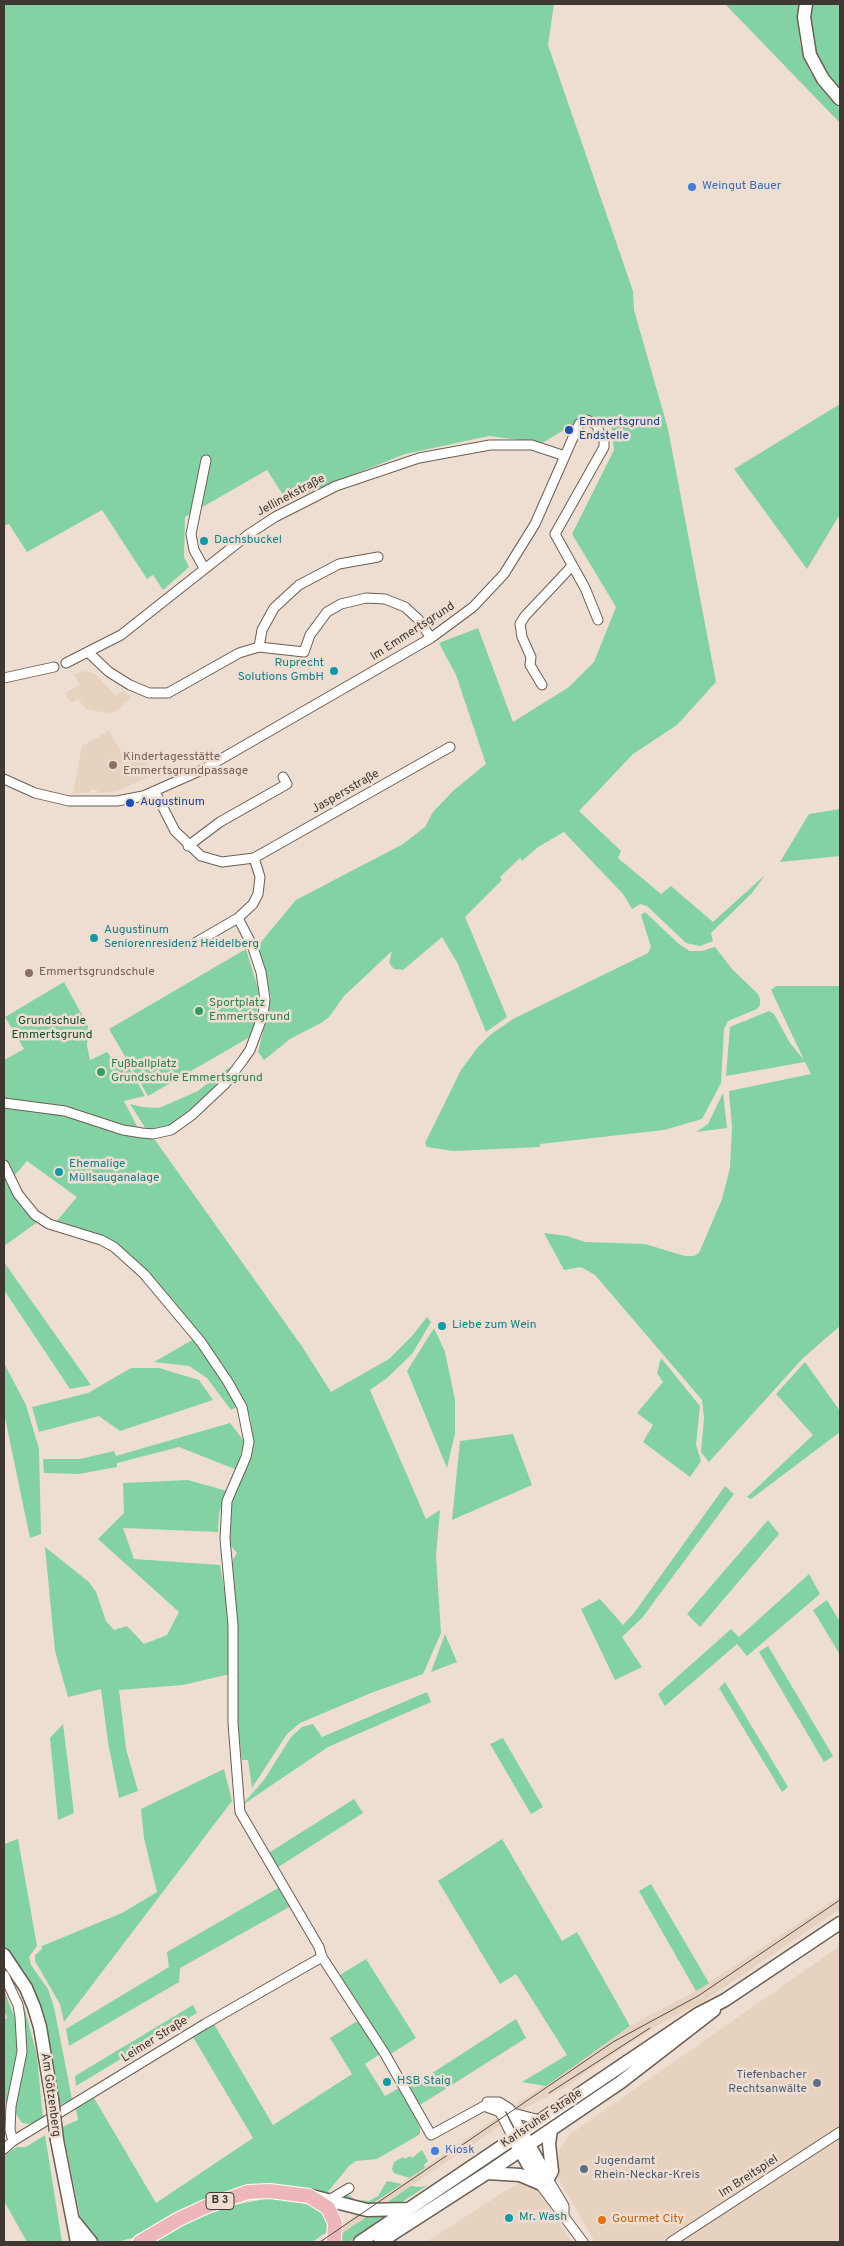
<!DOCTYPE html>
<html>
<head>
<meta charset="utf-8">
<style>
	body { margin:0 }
	#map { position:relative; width:844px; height:2246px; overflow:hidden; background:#eeded1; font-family:Overpass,sans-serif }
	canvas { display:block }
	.frame { position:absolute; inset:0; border:5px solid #3e3732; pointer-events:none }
</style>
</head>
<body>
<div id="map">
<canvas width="844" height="2246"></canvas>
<div class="frame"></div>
</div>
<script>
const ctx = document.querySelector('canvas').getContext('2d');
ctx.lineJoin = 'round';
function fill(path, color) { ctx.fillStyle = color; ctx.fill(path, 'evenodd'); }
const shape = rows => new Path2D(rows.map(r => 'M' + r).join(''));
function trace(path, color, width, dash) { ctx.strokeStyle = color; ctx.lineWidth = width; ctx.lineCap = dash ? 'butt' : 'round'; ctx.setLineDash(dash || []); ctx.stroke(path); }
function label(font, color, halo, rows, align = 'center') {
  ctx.font = font + ' Overpass,sans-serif'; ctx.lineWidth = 5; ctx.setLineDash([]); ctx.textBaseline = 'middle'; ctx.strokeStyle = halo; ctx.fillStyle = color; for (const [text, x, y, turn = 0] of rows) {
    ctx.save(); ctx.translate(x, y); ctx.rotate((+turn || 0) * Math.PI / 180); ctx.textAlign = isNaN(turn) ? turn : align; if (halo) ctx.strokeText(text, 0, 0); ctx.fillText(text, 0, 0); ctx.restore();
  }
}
fill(shape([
	[86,671,95,674,115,695,124,691,131,697,117,711,107,713,86,709,78,699,71,703,65,693,80,685,74,674],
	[109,731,124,757,141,753,154,775,117,791,98,793,97,790,90,790,90,792,73,794,82,746],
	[840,1896,840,1909,701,2003,656,2026,565,2087,529,2106,338,2236,338,2227,630,2026,696,1991],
	[840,1946,840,2242,595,2242,555,2173,560,2148,569,2135],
	[524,2179,538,2190,572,2242,426,2242]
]), '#e7d1bf');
fill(shape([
	[4,4,554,4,548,45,633,291,634,310,668,429,716,682,677,725,633,754,579,811,621,851,618,858,661,894,671,886,713,922,765,875,752,893,711,933,713,941,700,946,686,943,647,906,640,904,632,909,623,894,564,832,538,847,522,861,520,858,500,877,502,880,465,917,507,1017,486,1032,458,964,442,937,403,970,394,969,389,963,392,951,344,996,329,1017,321,1023,290,1039,264,1060,258,1052,271,997,256,948,296,900,403,844,425,827,433,812,454,790,486,764,456,675,439,643,478,628,513,722,569,687,594,662,616,607,572,534,614,450,611,424,586,417,542,443,489,436,405,454,287,501,267,470,185,517,184,557,189,567,163,590,153,575,147,579,102,510,27,552,9,524,4,526],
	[725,4,800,4,798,25,800,44,809,70,840,109,840,123],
	[811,4,840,4,840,96,817,61,809,38],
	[840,404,840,514,807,569,734,469],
	[840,809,840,856,780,862,809,814],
	[645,912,679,944,690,951,702,951,715,947,732,969,758,994,760,999,760,1005,757,1009,728,1021,724,1029,721,1083,702,1119,664,1130,540,1144,540,1147,453,1151,427,1147,425,1143,461,1070,478,1047,490,1035,513,1019,648,953,651,947,641,915],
	[246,949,259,992,255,1034,148,1096,109,1029],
	[64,982,88,1026,87,1046,90,1060,107,1052,121,1070,126,1062,145,1096,124,1101,138,1128,155,1140,301,1345,331,1392,389,1359,412,1336,427,1317,431,1322,412,1354,387,1378,370,1390,426,1519,440,1510,436,1556,441,1633,423,1674,371,1693,300,1723,287,1734,252,1788,248,1760,242,1760,236,1706,230,1564,237,1553,229,1544,231,1505,247,1465,253,1440,250,1417,241,1395,225,1368,186,1316,144,1267,116,1244,90,1232,55,1223,77,1197,27,1161,9,1182,39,1221,4,1246,4,1060,24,1049,5,1017],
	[776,986,840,986,840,1326,803,1358,709,1462,701,1452,704,1418,702,1400,595,1275,581,1267,564,1270,544,1233,567,1236,585,1242,645,1244,685,1256,694,1256,699,1253,722,1199,730,1168,732,1127,729,1091,811,1074,805,1062,726,1076,730,1027,769,1011,774,1014,790,1043,804,1060,771,990],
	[238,1063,224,1081,188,1113,169,1126,156,1130,146,1129,130,1104,142,1107,159,1108,198,1091,220,1073],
	[723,1093,727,1128,696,1132,708,1124],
	[4,1262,23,1289,91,1385,70,1389,4,1290],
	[434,1328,445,1352,455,1400,455,1433,447,1468,407,1371],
	[194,1339,225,1385,237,1407,231,1410,207,1378,189,1366,154,1362],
	[661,1358,700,1406,696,1445,701,1461,690,1477,643,1442,653,1425,637,1413,663,1382,657,1373],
	[805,1362,840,1411,840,1432,751,1499,747,1497,813,1435,776,1394],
	[4,1363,26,1405,39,1449,41,1534,30,1538,4,1413],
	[131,1368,159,1368,199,1380,213,1400,120,1431,99,1416,39,1432,32,1407,88,1393],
	[230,1423,244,1441,237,1470,179,1447,117,1463,117,1467,79,1474,44,1473,43,1459,80,1459,114,1451,116,1456],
	[513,1434,532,1485,452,1520,460,1441],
	[188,1480,227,1491,219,1513,218,1532,123,1528,134,1559,220,1565,228,1609,230,1674,183,1685,119,1690,126,1749,138,1791,119,1798,108,1742,101,1689,68,1697,55,1651,45,1547,89,1582,96,1592,106,1621,114,1630,127,1626,144,1644,167,1635,179,1612,98,1539,124,1513,123,1483],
	[725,1486,734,1494,642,1618,622,1637,642,1667,615,1680,581,1609,600,1599,623,1625,634,1613],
	[768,1520,779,1534,700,1627,687,1614],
	[809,1574,820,1594,747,1656,737,1644,665,1706,658,1694,731,1629,739,1637],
	[827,1600,840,1622,840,1655,813,1610],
	[445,1634,457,1662,431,1672],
	[768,1646,833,1756,824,1762,759,1652],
	[725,1682,788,1787,782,1792,719,1688],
	[427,1692,431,1702,328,1747,241,1806,264,1780,291,1737,302,1727,313,1724,322,1737],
	[63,1724,74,1813,58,1820,50,1738],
	[503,1738,543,1807,531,1814,490,1744],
	[224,1769,232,1801,64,2022,60,2004,35,1961,35,1955,42,1949,42,1946,122,1913,157,1892,144,1838,141,1809],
	[354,1799,363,1813,275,1869,267,1854],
	[18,1839,37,1946,29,1957,31,1965,48,1989,54,2007,72,2099,60,2105,52,2054,40,2005,20,1966,4,1947,4,1844],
	[502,1839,562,1941,577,1932,630,2026,546,2086,522,2082,567,2055,516,1974,500,1984,438,1881],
	[651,1884,709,1983,696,1991,639,1891],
	[280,1887,291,1906,180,1968,179,1982,69,2046,66,2029,169,1967,167,1952],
	[366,1959,416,2038,389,2055,340,1975],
	[4,1990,16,2021,17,2049,7,2107,4,2098,4,2020,7,2018,4,2011],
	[193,2005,197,2013,76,2086,75,2076],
	[24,2006,37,2056,43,2119,29,2124,22,2123,13,2109,24,2052],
	[516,2019,526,2038,420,2105,409,2088],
	[359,2020,380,2054,365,2064,385,2096,401,2087,420,2128,420,2134,417,2136,377,2159,356,2161,349,2166,327,2193,293,2186,257,2186,208,2199,177,2212,132,2238,117,2242,99,2241,89,2233,81,2220,62,2127,78,2120,76,2109,94,2098,156,2203,253,2138,193,2037,214,2024,273,2125,352,2074,330,2038],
	[45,2135,62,2242,27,2242,4,2201,4,2155,17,2147,26,2147],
	[422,2150,428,2161,424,2165,425,2168,409,2178,394,2173,392,2169,394,2162,403,2157,405,2159,410,2156,412,2158],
	[387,2181,402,2184,370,2205,340,2197,347,2194,356,2200,369,2201,378,2196],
	[428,2185,399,2204,382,2206,411,2186,421,2187],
	[270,2198,316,2206,328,2218,327,2232,312,2242,152,2242,179,2226,229,2206],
	[371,2214,390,2214,349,2242,337,2242,338,2236]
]), '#83d2a3');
const street = shape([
	[204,568,194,550,191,534,206,460],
	[259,647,304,652,310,635,327,612,341,604,366,598,385,599,405,607,418,619,431,638],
	[89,653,109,672,130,685,149,693,168,693,239,653,259,647,262,630,274,608,299,585,339,564,378,557],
	[66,663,121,635,249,534,275,517,336,486,419,458,490,445,532,445,565,456],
	[4,678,54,667],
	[542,685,530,665,531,657,522,637,520,624,525,616,572,566],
	[4,779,35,793,69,801,117,801,143,796,202,770,431,638,473,607,504,574,535,524,579,424,587,420,597,425,599,433,604,436,604,447,555,534,585,588,598,620],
	[155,792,175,831,201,856,222,862,254,858],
	[188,846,220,822,287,784,283,777],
	[195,943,238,918,253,904,258,894,260,877,254,858,450,747],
	[4,1103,65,1111,123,1130,142,1133,153,1134,171,1130,192,1115,225,1084,243,1060,250,1050,263,1015,265,999,261,972,252,945,238,918],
	[4,1165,18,1194,35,1215,49,1224,101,1240,114,1247,144,1274,201,1342,228,1382,242,1407,249,1442,246,1457,227,1501,225,1539,233,1625,233,1723,240,1812,319,1947,322,1957,385,2054,431,2135,484,2106,500,2112,513,2138],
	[4,1975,18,2005,20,2017,22,2052,11,2106,10,2130,13,2141],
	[487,2102,499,2102,510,2109,522,2132],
	[513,2113,540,2120],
	[4,2149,13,2141,205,2024,322,1957],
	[548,2179,564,2206,564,2214],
	[539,2183,583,2242],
	[329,2200,349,2188],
	[671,2242,840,2132]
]);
const secondary = shape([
	[806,4,804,17,810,55,823,79,840,99],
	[4,1955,26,1988,34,2007,40,2027,52,2099],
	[525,2138,548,2179],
	[57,2140,77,2242],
	[517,2145,538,2182],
	[487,2173,520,2175,539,2183],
	[548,2179,552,2171,549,2144,551,2130],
	[312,2196,367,2210,408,2209],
	[74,2221,91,2242],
	[360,2242,698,2014,725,2000,840,1923],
	[380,2242,487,2173,621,2082,714,2010]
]);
const primary = shape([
	[140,2242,179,2219,205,2207,248,2192,270,2191,309,2196,328,2208,335,2223,334,2242]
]);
trace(street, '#6b5e53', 11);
trace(secondary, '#6b5e53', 15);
trace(primary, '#fff', 16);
trace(street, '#fff', 9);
trace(secondary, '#fff', 12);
trace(primary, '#eeb5bb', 14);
trace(shape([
	[549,2093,650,2028],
	[320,2242,613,2042,698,1996,840,1900]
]), '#554d47', 1);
const secondaryBridge = shape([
	[52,2099,57,2140]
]);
trace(secondaryBridge, '#6b5e53', 15, []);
trace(secondaryBridge, '#fff', 12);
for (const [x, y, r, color] of [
	[692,187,5,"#3f7fe0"],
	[569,430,5,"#1a4fb4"],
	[204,541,5,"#0f9aa8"],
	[334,671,5,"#0f9aa8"],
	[113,765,5,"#8d6e63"],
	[130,803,5,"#1a4fb4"],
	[94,938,5,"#0f9aa8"],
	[29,973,5,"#8d6e63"],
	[199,1011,5,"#2e9e5b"],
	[101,1072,5,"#2e9e5b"],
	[59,1172,5,"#0f9aa8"],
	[442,1326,5,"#0f9aa8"],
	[387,2082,5,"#0f9aa8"],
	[817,2083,5,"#5c6f8a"],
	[435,2151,5,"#3f7fe0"],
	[584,2169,5,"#5c6f8a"],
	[509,2218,5,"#0f9aa8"],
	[602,2220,5,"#e8710a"]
]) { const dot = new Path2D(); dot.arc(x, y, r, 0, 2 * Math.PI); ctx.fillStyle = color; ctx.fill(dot); trace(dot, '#eeded1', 2); }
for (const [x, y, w] of [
	[220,2201,28]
]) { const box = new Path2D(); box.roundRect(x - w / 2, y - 8.5, w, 17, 4); ctx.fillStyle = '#eeded1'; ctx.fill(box); trace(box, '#3e3732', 1); }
label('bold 11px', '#3e3732', null, [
	["B 3",220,2201]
]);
label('12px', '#366cbe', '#eeded1', [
	["Weingut Bauer",702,187],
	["Kiosk",445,2151]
], 'left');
label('12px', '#164399', '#eeded1', [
	["Emmertsgrund",579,423],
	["Endstelle",579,437],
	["Augustinum",140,803]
], 'left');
label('12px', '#3e3732', '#eeded1', [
	["Jellinekstraße",291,496,-28],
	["Im Emmertsgrund",413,632,-33],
	["Jaspersstraße",346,792,-30],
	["Leimer Straße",155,2040,-32],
	["Am Götzenberg",50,2095,82],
	["Karlsruher Straße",542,2119,-34],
	["Im Breitspiel",749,2177,-33]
]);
label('12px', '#0d838f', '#eeded1', [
	["Dachsbuckel",214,541],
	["Ruprecht",324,664,"right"],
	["Solutions GmbH",324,678,"right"],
	["Augustinum",104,931],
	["Seniorenresidenz Heidelberg",104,945],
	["Ehemalige",69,1165],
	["Müllsauganalage",69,1179],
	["Liebe zum Wein",452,1326],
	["HSB Staig",397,2082],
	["Mr. Wash",519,2218]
], 'left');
label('12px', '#785e54', '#eeded1', [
	["Kindertagesstätte",123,758],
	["Emmertsgrundpassage",123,772],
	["Emmertsgrundschule",39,973]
], 'left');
label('12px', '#27864d', '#eeded1', [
	["Sportplatz",209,1004],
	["Emmertsgrund",209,1018],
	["Fußballplatz",111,1065],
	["Grundschule Emmertsgrund",111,1079]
], 'left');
label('12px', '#104e30', '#eeded1', [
	["Grundschule",52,1022],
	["Emmertsgrund",52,1036]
]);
label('12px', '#4e5e75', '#eeded1', [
	["Tiefenbacher",807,2076],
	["Rechtsanwälte",807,2090],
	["Jugendamt",594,2162,"left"],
	["Rhein-Neckar-Kreis",594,2176,"left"]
], 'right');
label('12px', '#c56008', '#eeded1', [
	["Gourmet City",612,2220]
], 'left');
</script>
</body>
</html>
